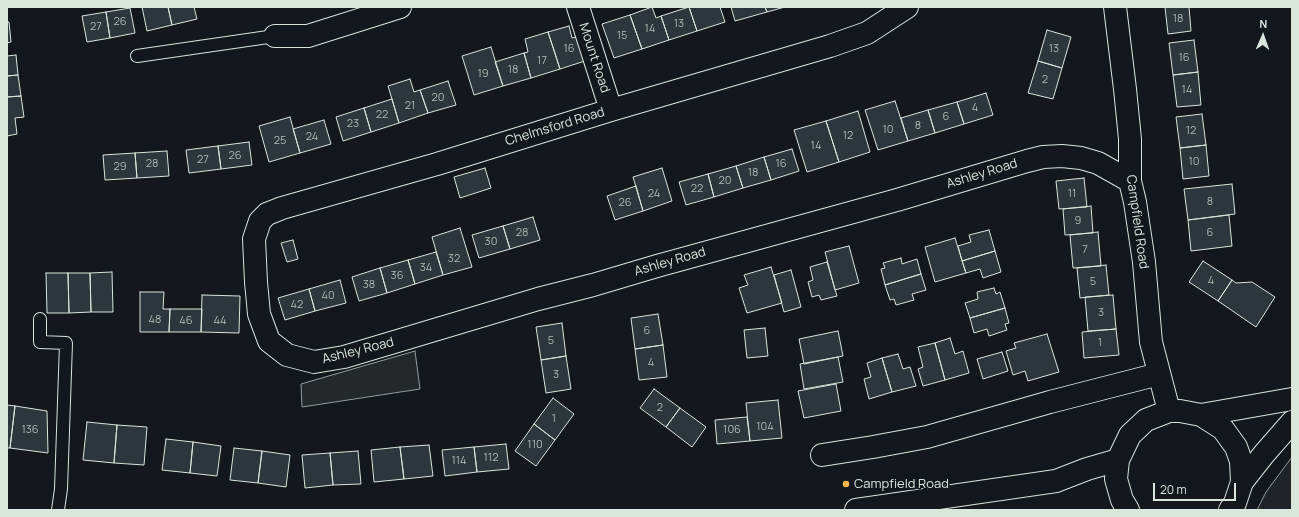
<!DOCTYPE html>
<html>
<head>
<meta charset="utf-8">
<style>
	body { margin:0 }
	#map { position:relative; width:1299px; height:517px; overflow:hidden; background:#14181c; font-family:Manrope,sans-serif }
	canvas { display:block }
	.frame { position:absolute; inset:0; border:8px solid #d8e6dc; pointer-events:none }
	.north { position:absolute; left:1243px; top:16px; width:40px; height:40px; -webkit-text-stroke:3px #14181c; paint-order:stroke; rotate:2deg; font-size:11px; font-weight:700; line-height:16px; text-align:center; color:#d8e6dc }
	.north::after { content:''; display:block; margin:auto; width:14px; height:18px; background:#d8e6dc; clip-path:polygon(50% 0,100% 100%,50% 72%,0 100%) }
	.scale { position:absolute; left:1153px; top:483px; width:83px; height:18px; box-sizing:border-box; border:2px solid #d8e6dc; border-top:0; padding-left:5px; font-size:12px; line-height:14px; white-space:nowrap; color:#d8e6dc; -webkit-text-stroke:3px #14181c; paint-order:stroke }
</style>
</head>
<body>
<div id="map">
<canvas width="1299" height="517"></canvas>
<div class="frame"></div>
<div class="north">N</div>
<div class="scale">20 m</div>
</div>
<script>
const ctx = document.querySelector('canvas').getContext('2d');
ctx.lineJoin = 'round';
function fill(path, color) { ctx.fillStyle = color; ctx.fill(path, 'evenodd'); }
const shape = rows => new Path2D(rows.map(r => 'M' + r).join(''));
function trace(path, color, width, dash) { ctx.strokeStyle = color; ctx.lineWidth = width; ctx.lineCap = dash ? 'butt' : 'round'; ctx.setLineDash(dash || []); ctx.stroke(path); }
function label(font, color, halo, rows, align = 'center') {
  ctx.font = font + ' Manrope,sans-serif'; ctx.lineWidth = 3; ctx.setLineDash([]); ctx.textBaseline = 'middle'; ctx.strokeStyle = halo; ctx.fillStyle = color; for (const [text, x, y, turn = 0] of rows) {
    ctx.save(); ctx.translate(x, y); ctx.rotate((+turn || 0) * Math.PI / 180); ctx.textAlign = isNaN(turn) ? turn : align; if (halo) ctx.strokeText(text, 0, 0); ctx.fillText(text, 0, 0); ctx.restore();
  }
}
const green = shape([
	[1292,457,1292,510,1257,510,1266,492,1292,457]
]);
fill(green, '#202428');
trace(green, '#939e99', 1);
const parking = shape([
	[415,351,420,389,302,407,301,384,415,351]
]);
fill(parking, '#24282b');
trace(parking, '#939e99', 1);
const building = shape([
	[142,7,168,7,172,25,147,31,142,7],
	[168,7,194,7,197,19,172,25,168,7],
	[652,7,656,18,661,16,669,40,642,49,630,15,652,7],
	[689,7,720,7,725,22,697,31,689,7],
	[689,7,697,31,669,40,661,16,689,7],
	[731,7,765,7,767,12,735,21,731,7],
	[765,7,785,7,767,12,765,7],
	[1165,7,1189,7,1191,31,1168,34,1165,7],
	[130,8,135,33,110,38,106,12,130,8],
	[106,12,110,38,87,42,82,16,106,12],
	[630,15,642,49,614,58,602,24,630,15],
	[7,22,9,22,11,42,7,43,7,22],
	[569,26,572,38,580,36,588,60,560,69,548,32,569,26],
	[1047,30,1071,37,1062,68,1038,61,1047,30],
	[548,32,560,69,531,78,524,53,528,52,525,39,548,32],
	[1194,40,1198,72,1173,75,1169,43,1194,40],
	[491,47,503,86,474,95,462,56,491,47],
	[524,53,531,78,503,86,495,62,524,53],
	[16,55,18,75,7,76,7,56,16,55],
	[1038,61,1062,68,1053,99,1028,93,1038,61],
	[1198,72,1201,105,1177,107,1173,75,1198,72],
	[18,75,21,96,7,97,7,76,18,75],
	[410,79,414,92,420,90,428,113,399,123,388,86,410,79],
	[448,81,456,105,428,113,420,90,448,81],
	[986,93,993,115,964,124,957,102,986,93],
	[21,96,24,117,15,118,17,134,7,136,7,97,21,96],
	[392,99,399,123,371,132,364,108,392,99],
	[895,101,908,141,878,150,865,110,895,101],
	[957,102,964,124,935,133,928,110,957,102],
	[364,108,371,132,343,141,336,117,364,108],
	[928,110,935,133,908,141,901,118,928,110],
	[858,111,870,152,839,162,826,121,858,111],
	[1202,114,1206,145,1180,148,1176,117,1202,114],
	[290,117,300,153,269,162,259,126,290,117],
	[324,120,331,144,300,153,293,129,324,120],
	[826,121,839,162,807,172,794,130,826,121],
	[249,142,252,165,221,169,218,146,249,142],
	[1206,145,1209,176,1183,179,1180,148,1206,145],
	[218,146,221,169,189,173,186,150,218,146],
	[792,149,799,171,771,180,764,157,792,149],
	[167,151,169,176,137,178,135,153,167,151],
	[135,153,137,178,105,180,103,155,135,153],
	[764,157,771,180,743,188,736,166,764,157],
	[736,166,743,188,714,197,708,174,736,166],
	[485,168,491,188,460,198,454,177,485,168],
	[662,168,672,201,643,211,633,177,662,168],
	[708,174,714,197,686,205,679,182,708,174],
	[1084,178,1087,207,1059,209,1056,181,1084,178],
	[1232,184,1235,214,1188,220,1184,189,1232,184],
	[636,186,643,211,615,220,607,196,636,186],
	[1091,206,1093,233,1065,235,1063,209,1091,206],
	[1229,215,1232,246,1191,251,1188,220,1229,215],
	[533,217,540,240,510,249,503,226,533,217],
	[503,226,510,249,479,258,472,235,503,226],
	[460,228,472,267,443,275,432,237,460,228],
	[989,230,995,251,962,261,958,246,971,242,969,235,989,230],
	[1098,232,1101,266,1073,268,1070,235,1098,232],
	[955,238,966,273,935,282,925,247,955,238],
	[293,240,298,259,287,262,281,243,293,240],
	[849,246,859,283,835,290,825,252,849,246],
	[995,251,1001,272,983,278,980,269,966,273,962,261,995,251],
	[436,252,443,275,415,284,408,260,436,252],
	[901,258,902,264,917,259,921,274,885,285,881,269,885,268,883,263,901,258],
	[408,260,415,284,387,293,380,268,408,260],
	[1203,261,1232,280,1218,301,1189,282,1203,261],
	[827,262,837,296,821,300,819,295,812,297,808,282,813,280,810,267,827,262],
	[1106,265,1109,295,1080,298,1077,268,1106,265],
	[771,267,782,303,747,313,739,288,748,285,744,275,771,267],
	[380,268,387,293,359,301,352,277,380,268],
	[791,270,801,307,784,312,774,275,791,270],
	[112,272,113,312,91,312,90,273,112,272],
	[46,273,68,273,69,313,47,313,46,273],
	[68,273,90,273,91,312,69,313,68,273],
	[921,274,926,290,912,294,914,300,896,305,894,299,890,300,885,285,921,274],
	[340,280,346,303,315,311,309,289,340,280],
	[1232,280,1236,283,1252,282,1275,297,1256,327,1218,301,1232,280],
	[994,288,996,294,1000,292,1005,308,970,318,965,303,978,299,977,292,994,288],
	[309,289,315,311,285,320,278,298,309,289],
	[140,292,164,292,163,309,170,309,169,332,140,332,140,292],
	[202,295,240,296,239,333,201,332,202,295],
	[1113,295,1116,329,1088,331,1085,297,1113,295],
	[1005,308,1009,323,1005,324,1007,330,989,336,987,329,974,333,970,318,1005,308],
	[170,309,202,309,201,332,169,332,170,309],
	[658,314,663,345,635,349,631,318,658,314],
	[562,323,566,356,541,360,536,327,562,323],
	[765,328,768,356,747,358,744,330,765,328],
	[1116,329,1119,355,1084,358,1082,332,1116,329],
	[838,331,843,356,804,364,799,339,838,331],
	[1047,334,1059,372,1028,381,1025,371,1013,375,1006,351,1016,348,1014,343,1047,334],
	[950,338,955,354,963,351,969,373,945,380,935,343,950,338],
	[935,343,945,380,923,386,918,369,923,367,918,347,935,343],
	[663,345,667,377,639,380,635,349,663,345],
	[1002,352,1008,371,983,379,977,359,1002,352],
	[898,354,903,369,910,367,916,386,892,392,882,358,898,354],
	[566,356,571,389,546,393,541,360,566,356],
	[838,357,843,382,804,389,800,364,838,357],
	[882,358,892,392,869,399,864,379,871,377,867,363,882,358],
	[836,384,841,411,804,418,798,391,836,384],
	[654,389,680,408,666,427,640,408,654,389],
	[553,398,574,414,555,440,534,424,553,398],
	[778,400,782,438,750,441,746,403,778,400],
	[7,405,15,406,10,448,7,448,7,405],
	[15,406,47,411,48,453,10,448,15,406],
	[680,408,706,427,692,447,666,427,680,408],
	[747,417,750,441,717,444,715,420,747,417],
	[87,422,117,425,114,463,83,460,87,422],
	[534,424,555,440,536,466,515,451,534,424],
	[117,425,147,427,144,465,114,463,117,425],
	[166,439,193,442,190,473,162,470,166,439],
	[193,442,221,446,217,476,190,473,193,442],
	[506,444,509,469,477,472,474,447,506,444],
	[429,445,433,476,404,479,400,447,429,445],
	[400,447,404,479,374,482,371,450,400,447],
	[474,447,477,472,445,476,442,450,474,447],
	[234,448,262,451,258,483,230,480,234,448],
	[262,451,290,455,286,487,258,483,262,451],
	[358,451,361,484,333,485,330,453,358,451],
	[330,453,333,485,305,488,302,455,330,453]
]);
fill(building, '#2c363c');
trace(building, '#d8e6dc', 1);
const service = shape([
	[137,56,275,36],
	[40,319,40,342,66,343,61,489,58,510]
]);
const minor = shape([
	[578,7,611,110],
	[907,7,867,33,830,46,611,110,437,164,282,208,267,214,260,221,254,239,256,282,259,314,269,341,287,355,314,362,344,357,538,299,593,285,657,266,897,200,1027,161,1043,157,1062,156,1081,158,1098,163,1130,181],
	[1115,7,1125,89,1130,139,1130,181,1135,202,1144,262,1151,342,1169,411],
	[275,36,308,36,400,7],
	[822,455,873,447,927,437,1050,402,1159,374]
]);
const trunk = shape([
	[1201,415,1223,429,1236,447,1241,461,1242,482,1235,503,1230,510],
	[1242,482,1264,454,1292,422],
	[856,510,1056,481,1087,469,1118,460],
	[1128,510,1122,500,1116,479,1118,460,1130,435,1146,420,1169,411,1180,411,1201,415,1292,399]
]);
trace(service, '#d8e6dc', 14);
trace(minor, '#d8e6dc', 24);
trace(trunk, '#d8e6dc', 24);
trace(service, '#14181c', 12);
trace(minor, '#14181c', 22);
trace(trunk, '#14181c', 22);
for (const [x, y, r, color] of [
	[846,484,4,"#ffb74d"]
]) { const dot = new Path2D(); dot.arc(x, y, r, 0, 2 * Math.PI); ctx.fillStyle = color; ctx.fill(dot); trace(dot, '#14181c', 1.5); }
label('11px', '#adbab4', null, [
	["18",1178,19],
	["26",120,22],
	["13",679,24],
	["27",96,27],
	["14",650,29],
	["15",622,36],
	["16",569,49],
	["13",1054,49],
	["16",1184,58],
	["17",542,61],
	["18",513,70],
	["19",483,74],
	["2",1045,80],
	["14",1187,90],
	["20",438,98],
	["21",410,106],
	["4",975,108],
	["22",382,115],
	["6",946,117],
	["23",353,124],
	["8",918,126],
	["10",888,130],
	["12",1191,131],
	["12",848,136],
	["24",312,137],
	["25",280,141],
	["14",816,146],
	["26",235,156],
	["27",203,160],
	["10",1194,162],
	["28",152,164],
	["16",781,164],
	["29",120,167],
	["18",753,173],
	["20",725,181],
	["22",697,189],
	["24",654,194],
	["11",1072,194],
	["8",1210,202],
	["26",625,203],
	["9",1078,221],
	["28",522,233],
	["6",1210,233],
	["30",491,242],
	["7",1085,250],
	["32",454,259],
	["34",426,268],
	["36",397,276],
	["4",1211,281],
	["5",1093,282],
	["38",369,285],
	["40",328,296],
	["42",297,305],
	["3",1101,313],
	["48",155,320],
	["46",186,321],
	["44",220,321],
	["6",647,331],
	["5",551,341],
	["1",1100,343],
	["4",651,363],
	["3",556,375],
	["2",660,408],
	["1",554,419],
	["104",765,427],
	["136",30,430],
	["106",732,430],
	["110",535,445],
	["112",491,458],
	["114",459,461]
]);
label('13px', '#d8e6dc', '#14181c', [
	["Mount Road",594,58,72],
	["Chelmsford Road",555,127,-17],
	["Ashley Road",982,174,-17],
	["Campfield Road",1137,222,82],
	["Ashley Road",670,262,-16],
	["Ashley Road",358,351,-14]
]);
label('13px', '#d8e6dc', '#14181c', [
	["Campfield Road",854,484]
], 'left');
</script>
</body>
</html>
